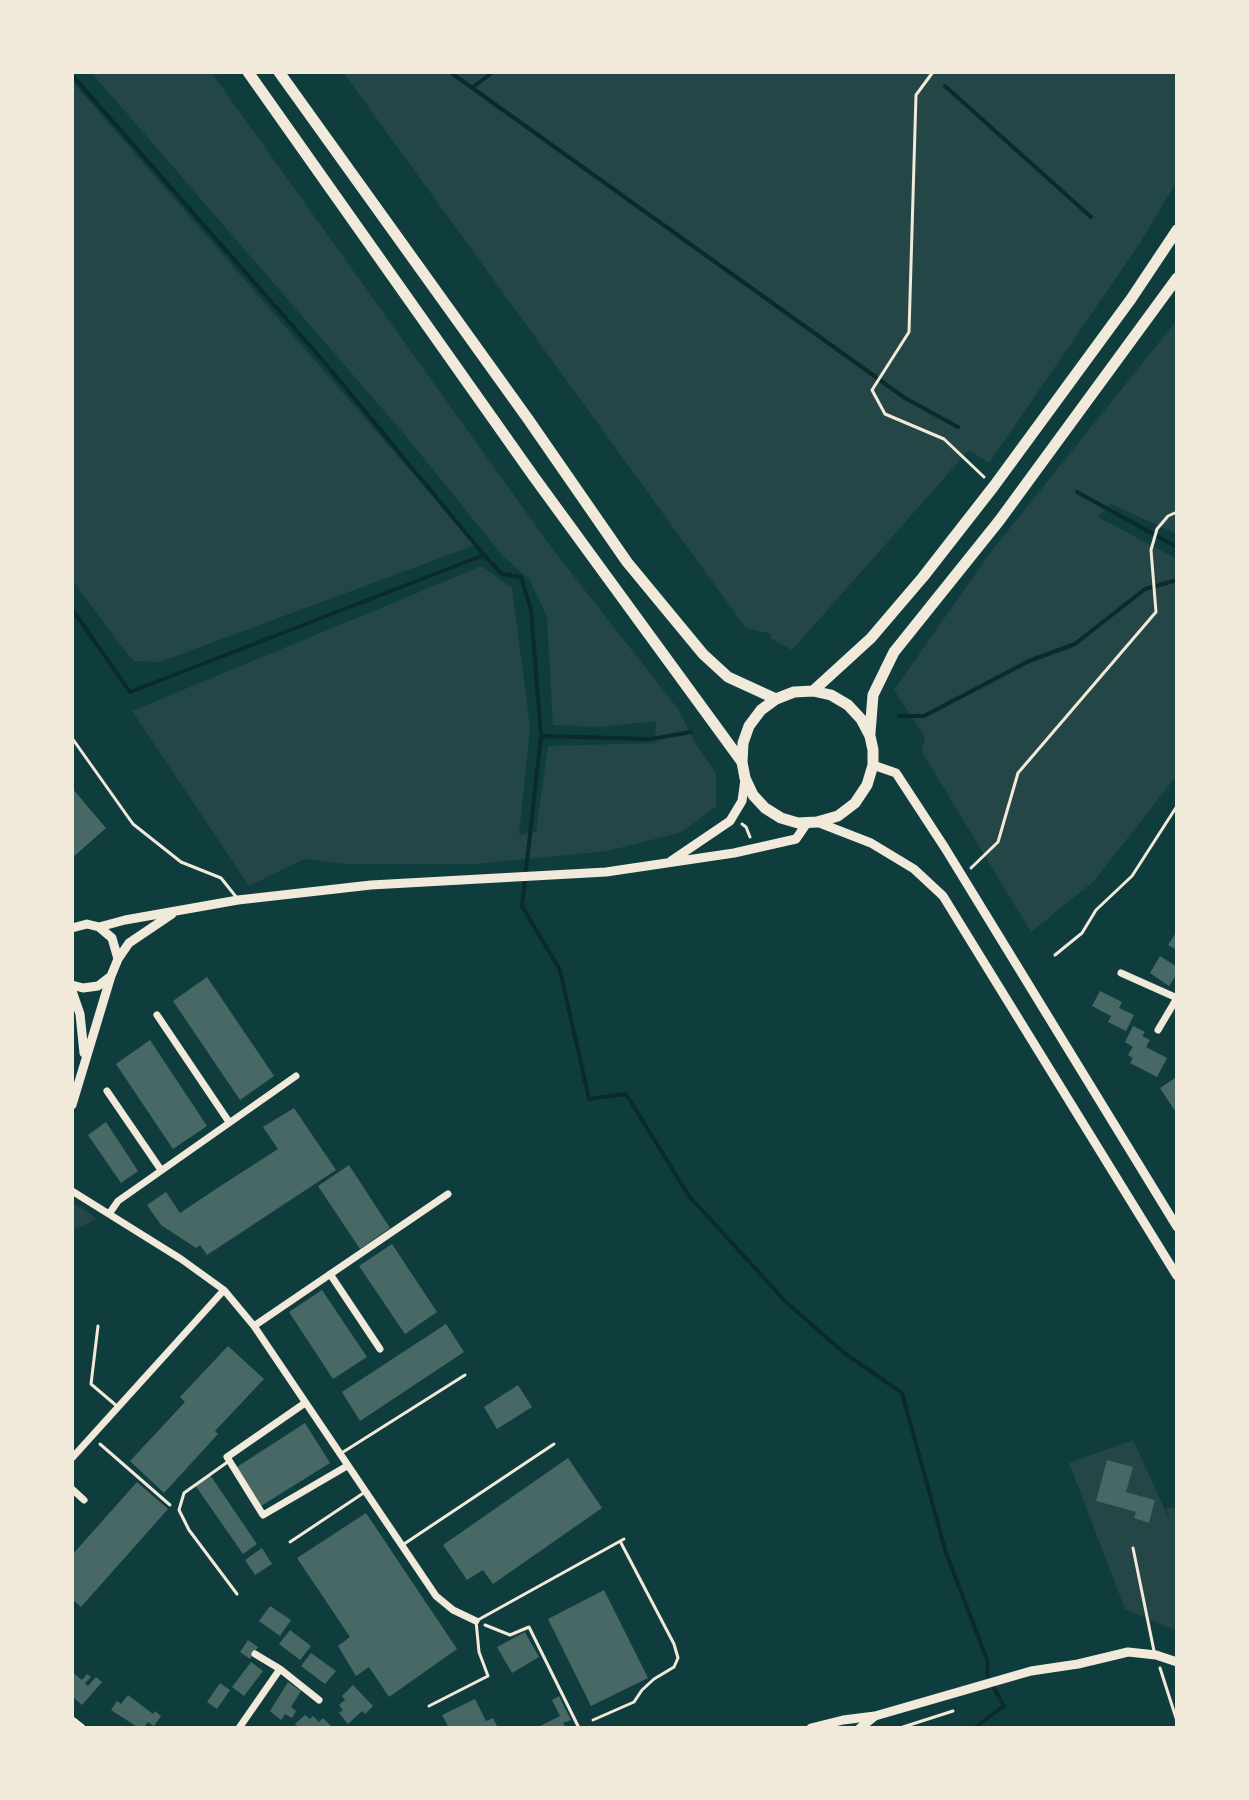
<!DOCTYPE html>
<html>
<head>
<meta charset="utf-8">
<style>
	body { margin:0 }
	#map { position:relative; width:1249px; height:1800px; overflow:hidden; background:#0f3d3e; font-family:Raleway,sans-serif }
	canvas { display:block }
	.frame { position:absolute; inset:0; border:74px solid #f1e9da; pointer-events:none }
</style>
</head>
<body>
<div id="map">
<canvas width="1249" height="1800"></canvas>
<div class="frame"></div>
</div>
<script>
const ctx = document.querySelector('canvas').getContext('2d');
ctx.lineJoin = 'round';
function fill(path, color) { ctx.fillStyle = color; ctx.fill(path, 'evenodd'); }
const shape = rows => new Path2D(rows.map(r => 'M' + r).join(''));
function trace(path, color, width, dash) { ctx.strokeStyle = color; ctx.lineWidth = width; ctx.lineCap = dash ? 'butt' : 'round'; ctx.setLineDash(dash || []); ctx.stroke(path); }
fill(shape([
	[91,72,211,72,551,547,678,709,697,746,716,773,716,806,682,832,608,851,475,864,348,864,304,859,249,886,132,711,482,566,512,588,530,727,519,835,536,832,548,746,655,743,656,721,601,727,553,725,547,617,530,580,502,555,405,435],
	[343,72,1177,72,1177,181,1140,243,989,463,969,450,792,650,770,638,772,634,746,628],
	[72,81,475,545,160,662,134,661,120,645,72,579],
	[1177,320,1177,534,1111,504,1098,517,1177,559,1177,775,1094,881,1031,932,922,752,925,737,894,690,990,553],
	[72,1204,82,1208,97,1219,72,1231],
	[1133,1440,1172,1525,1166,1508,1177,1507,1177,1631,1125,1609,1069,1463],
	[1126,1492,1155,1500,1149,1522,1135,1518,1136,1512,1096,1501]
]), '#244646');
trace(shape([
	[450,72,905,398,958,427],
	[72,75,325,363,484,555,502,574,521,577,531,610,541,736,522,906,560,970,589,1099,626,1094,689,1196,785,1301,843,1352,902,1393,946,1553,988,1662,987,1675,1004,1706,974,1728],
	[945,86,1091,217],
	[473,87,493,72],
	[1077,492,1177,547],
	[72,609,130,692,484,555],
	[899,716,924,716,1029,661,1075,644,1145,589,1177,580],
	[541,736,651,739,691,732]
]), '#0a2a2b', 4);
fill(shape([
	[72,788,106,828,72,858],
	[1177,931,1177,950,1168,945],
	[1160,956,1177,967,1177,974,1169,986,1150,973],
	[207,977,274,1076,240,1100,173,1001],
	[1100,991,1122,1002,1119,1008,1134,1015,1126,1031,1108,1022,1111,1016,1092,1006],
	[1133,1026,1145,1032,1142,1036,1150,1040,1146,1047,1167,1058,1157,1077,1130,1063,1133,1058,1128,1055,1133,1047,1125,1042],
	[150,1040,207,1126,173,1149,116,1064],
	[1175,1078,1177,1080,1177,1114,1160,1088],
	[294,1108,336,1170,207,1255,200,1245,196,1248,161,1225,147,1205,166,1192,180,1213,219,1187,278,1149,263,1127],
	[106,1122,138,1171,121,1183,88,1135],
	[349,1165,390,1228,360,1249,318,1186],
	[392,1244,437,1312,405,1334,359,1266],
	[322,1290,367,1357,333,1379,289,1312],
	[446,1324,464,1352,360,1421,342,1392],
	[228,1346,264,1379,215,1431,218,1434,164,1493,130,1461,185,1402,180,1397],
	[518,1385,532,1407,497,1429,484,1407],
	[305,1423,330,1463,261,1506,237,1467],
	[568,1458,602,1508,493,1584,483,1570,467,1580,443,1545],
	[1107,1460,1133,1467,1126,1492,1155,1500,1149,1523,1134,1518,1136,1512,1096,1501],
	[210,1475,257,1544,243,1554,195,1485],
	[137,1482,168,1509,81,1607,72,1599,72,1555],
	[366,1513,457,1649,389,1697,369,1667,356,1676,338,1646,350,1637,297,1558],
	[262,1548,272,1564,255,1575,245,1560],
	[604,1590,648,1678,591,1706,548,1619],
	[270,1606,291,1620,280,1636,259,1621],
	[290,1630,311,1646,300,1660,279,1644],
	[525,1632,539,1657,512,1673,497,1647],
	[248,1640,258,1647,250,1659,240,1652],
	[311,1653,336,1671,325,1684,301,1666],
	[251,1662,263,1671,244,1696,232,1687],
	[72,1672,82,1680,87,1674,91,1677,85,1683,88,1686,96,1677,102,1682,82,1705,72,1696],
	[288,1682,301,1691,291,1707,296,1711,292,1718,285,1714,281,1720,270,1711],
	[220,1683,230,1690,217,1709,207,1702],
	[353,1685,373,1706,365,1714,362,1711,348,1724,339,1713,343,1710,339,1705,345,1700,342,1696],
	[128,1695,153,1714,155,1711,161,1716,154,1726,148,1722,143,1728,139,1728,111,1710,117,1701,121,1704],
	[559,1696,571,1720,563,1723,566,1728,536,1728,560,1716,552,1700],
	[475,1699,486,1721,493,1718,498,1728,449,1728,442,1715],
	[305,1715,310,1719,313,1716,319,1722,323,1718,333,1728,299,1728,295,1724]
]), '#486865');
trace(shape([
	[933,72,916,95,909,332,872,390,885,414,944,439,984,477],
	[742,824,746,827,750,837],
	[971,868,998,842,1018,773,1156,612,1151,550,1157,529,1168,516,1177,512],
	[1055,955,1082,933,1096,910,1132,876,1177,806],
	[100,1444,170,1505],
	[485,1625,510,1635,529,1627,579,1728],
	[1160,1668,1177,1721],
	[900,1728,953,1711]
]), '#f1e9da', 3);
trace(shape([
	[72,738,133,824,181,862,221,878,237,898],
	[98,1326,91,1384,118,1407],
	[340,1454,465,1375],
	[229,1461,184,1493,179,1510,189,1530,237,1594],
	[290,1542,365,1492],
	[404,1544,554,1444],
	[1133,1548,1154,1651],
	[429,1706,488,1676,479,1652,476,1621,624,1539],
	[593,1720,634,1702,642,1690,654,1679,674,1667,678,1658,674,1644,620,1541]
]), '#f1e9da', 3);
trace(shape([
	[1121,973,1177,998],
	[157,1015,229,1122],
	[1158,1030,1177,998],
	[107,1091,161,1170],
	[72,1191,181,1259,224,1290,254,1326,436,1596,453,1610,476,1621],
	[109,1214,118,1201,296,1076],
	[330,1274,380,1349],
	[254,1326,448,1194],
	[305,1403,227,1457,263,1515,347,1466],
	[72,1458,224,1290],
	[72,1489,84,1500],
	[255,1654,280,1669,319,1700],
	[239,1728,280,1669]
]), '#f1e9da', 7);
trace(shape([
	[873,765,896,773,945,848,1177,1227],
	[817,822,871,843,914,869,943,896,1177,1276],
	[671,861,730,821,742,801,745,779],
	[99,927,125,920,238,900,371,885,606,872,734,853,796,839,807,823],
	[72,928,87,924,99,927,112,938,118,959,111,976,98,986,83,988,72,985],
	[118,959,129,943,172,914],
	[72,991,80,1014,84,1053],
	[72,1105,111,976],
	[72,1721,81,1728],
	[811,1728,843,1720,875,1716,1031,1671,1078,1664,1128,1652,1156,1655,1177,1662],
	[860,1728,875,1716]
]), '#f1e9da', 9);
trace(shape([
	[248,72,534,477,742,762,745,778,753,795,765,808,781,818,798,823,817,822,838,816,855,803,867,785,873,765,873,750,870,736,861,719,848,705,831,695,813,691,794,692,776,699,761,710,749,726,743,743,742,762],
	[279,72,528,419,627,562,703,654,728,677,776,699],
	[813,691,871,638,923,577,994,486,1131,299,1177,230],
	[870,733,873,695,894,652,999,521,1177,278]
]), '#f1e9da', 11);
</script>
</body>
</html>
